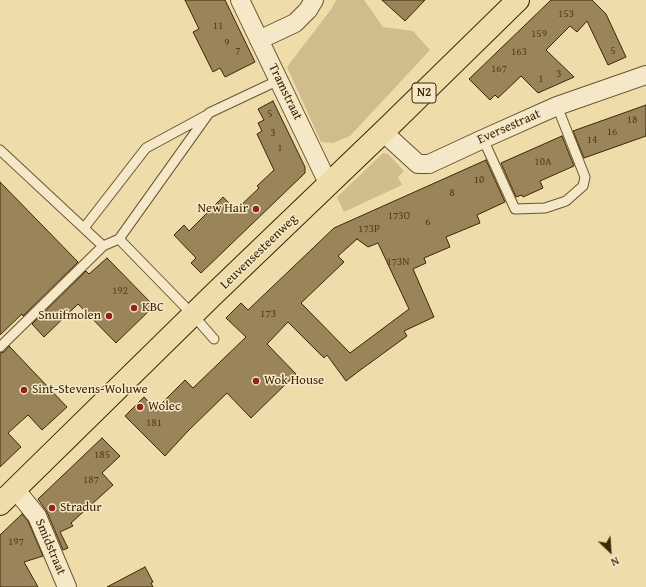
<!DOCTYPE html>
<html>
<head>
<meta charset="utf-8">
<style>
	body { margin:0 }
	#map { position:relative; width:646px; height:587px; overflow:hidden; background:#eedcaa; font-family:"Gentium Book Plus",serif }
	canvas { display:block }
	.north { position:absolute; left:590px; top:531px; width:40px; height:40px; -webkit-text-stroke:3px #f4e8c8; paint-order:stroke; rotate:155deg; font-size:11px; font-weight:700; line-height:16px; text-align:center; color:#3f2604 }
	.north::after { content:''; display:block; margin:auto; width:14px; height:18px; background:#3f2604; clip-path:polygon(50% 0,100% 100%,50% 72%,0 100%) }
</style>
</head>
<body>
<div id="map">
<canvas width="646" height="587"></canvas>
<div class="north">N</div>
</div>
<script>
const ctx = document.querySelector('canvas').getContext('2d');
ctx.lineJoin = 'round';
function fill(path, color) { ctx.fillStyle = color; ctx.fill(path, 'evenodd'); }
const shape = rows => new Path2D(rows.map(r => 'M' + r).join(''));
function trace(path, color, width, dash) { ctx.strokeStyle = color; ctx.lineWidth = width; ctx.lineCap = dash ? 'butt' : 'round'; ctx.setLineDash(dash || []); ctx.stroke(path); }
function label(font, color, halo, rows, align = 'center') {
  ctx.font = font + ' "Gentium Book Plus",serif'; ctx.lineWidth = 3; ctx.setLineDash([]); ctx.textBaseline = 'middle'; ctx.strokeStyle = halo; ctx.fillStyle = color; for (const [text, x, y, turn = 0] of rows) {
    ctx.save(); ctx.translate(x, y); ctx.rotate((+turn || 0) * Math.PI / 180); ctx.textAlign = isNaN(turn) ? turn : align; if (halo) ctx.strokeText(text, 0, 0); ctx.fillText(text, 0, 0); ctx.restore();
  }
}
fill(shape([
	[336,0,364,0,383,27,413,31,430,50,350,136,333,143,321,142,287,67,332,8],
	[383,153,388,154,404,171,398,177,402,185,344,212,337,197]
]), '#d0bd8e');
const building = shape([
	[185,0,225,0,255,62,225,77,220,68,213,72,193,32,199,29,185,0],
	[382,0,425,0,405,21,382,0],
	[551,0,592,0,606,14,626,57,608,65,587,21,577,32,570,26,546,50,574,77,538,93,521,76,498,98,495,95,490,100,469,79,551,0],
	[273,101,305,167,305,173,201,273,191,263,196,258,174,235,184,225,189,231,223,197,236,210,259,188,257,186,274,170,257,134,262,131,258,123,264,120,258,109,273,101],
	[646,105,646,136,584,158,573,131,646,105],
	[562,136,574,166,540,181,543,188,523,197,522,195,516,197,501,163,562,136],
	[486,160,505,202,477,215,480,223,446,237,450,247,424,258,426,263,413,269,434,317,404,331,407,336,359,371,346,381,327,355,324,358,288,322,267,344,296,374,251,418,227,393,188,431,165,456,125,416,144,397,156,409,185,380,193,388,246,337,226,318,241,303,248,310,334,228,486,160],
	[357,239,368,247,378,243,409,309,350,353,301,303,344,262,338,256,357,239],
	[0,182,78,262,23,316,22,314,0,335,0,182],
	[107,258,154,306,116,343,78,304,44,337,32,324,86,271,89,274,107,258],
	[9,346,67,407,42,430,28,415,8,433,21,447,0,467,0,353,4,352,9,346],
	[102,438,120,456,102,473,113,485,71,523,73,526,60,532,68,548,63,550,47,512,38,499,102,438],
	[22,514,28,521,43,556,24,562,38,587,0,587,0,535,22,514],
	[145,567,153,582,151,583,153,587,107,587,145,567]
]);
fill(building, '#9a855a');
trace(building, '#3f2604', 1);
const lane = shape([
	[483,139,515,209,545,208,566,201,583,186,585,177,557,106],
	[0,150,103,246],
	[84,228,146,148,207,115],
	[119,239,193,315,214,339],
	[0,347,103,246,119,239,209,113,279,80]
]);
const street = shape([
	[240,0,329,185],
	[259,40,295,23,308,10,314,0],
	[383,132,418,164,429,164,483,139,557,106,646,75],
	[15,489,37,516,67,587]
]);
const primary = shape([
	[0,504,213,295,383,132,518,0]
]);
trace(lane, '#6b542e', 11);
trace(street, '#6b542e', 20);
trace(primary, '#3f2604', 24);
trace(lane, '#f4e8c8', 9);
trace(street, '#f4e8c8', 18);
trace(primary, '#eedcaa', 22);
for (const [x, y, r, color] of [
	[256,209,4,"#8f2418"],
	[134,308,4,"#8f2418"],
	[109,316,4,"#8f2418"],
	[256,381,4,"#8f2418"],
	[24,390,4,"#8f2418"],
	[140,407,4,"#8f2418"],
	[52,508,4,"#8f2418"]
]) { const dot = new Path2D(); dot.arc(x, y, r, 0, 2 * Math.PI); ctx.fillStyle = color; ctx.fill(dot); trace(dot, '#f4e8c8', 1.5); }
label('11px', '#563e1a', null, [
	["153",566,14],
	["11",218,26],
	["159",539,34],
	["9",227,43],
	["7",238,51],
	["5",613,51],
	["163",519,52],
	["167",499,69],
	["3",559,74],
	["1",541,79],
	["5",270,114],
	["18",632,120],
	["16",612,132],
	["3",273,133],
	["14",592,140],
	["1",280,148],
	["10A",543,162],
	["10",479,180],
	["8",452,193],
	["173O",399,216],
	["6",428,222],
	["173P",369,229],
	["173N",398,262],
	["192",120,291],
	["173",268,314],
	["181",154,423],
	["185",102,455],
	["187",91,480],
	["197",16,542]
]);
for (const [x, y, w] of [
	[424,93,24]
]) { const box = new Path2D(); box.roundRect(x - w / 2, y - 10, w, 20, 3); ctx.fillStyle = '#f4e8c8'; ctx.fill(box); trace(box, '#3f2604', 1); }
label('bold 12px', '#3f2604', null, [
	["N2",424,93]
]);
label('13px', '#3f2604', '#f4e8c8', [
	["Tramstraat",285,92,64],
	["Eversestraat",509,127,-24],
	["Leuvensesteenweg",259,252,-44],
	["Smidstraat",50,547,67]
]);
label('13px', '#3f2604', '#f4e8c8', [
	["New Hair",248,209,"right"],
	["KBC",142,308],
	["Snuifmolen",101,316,"right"],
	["Wok House",264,381],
	["Sint-Stevens-Woluwe",32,390],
	["Wolec",148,407],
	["Stradur",60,508]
], 'left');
</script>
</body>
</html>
